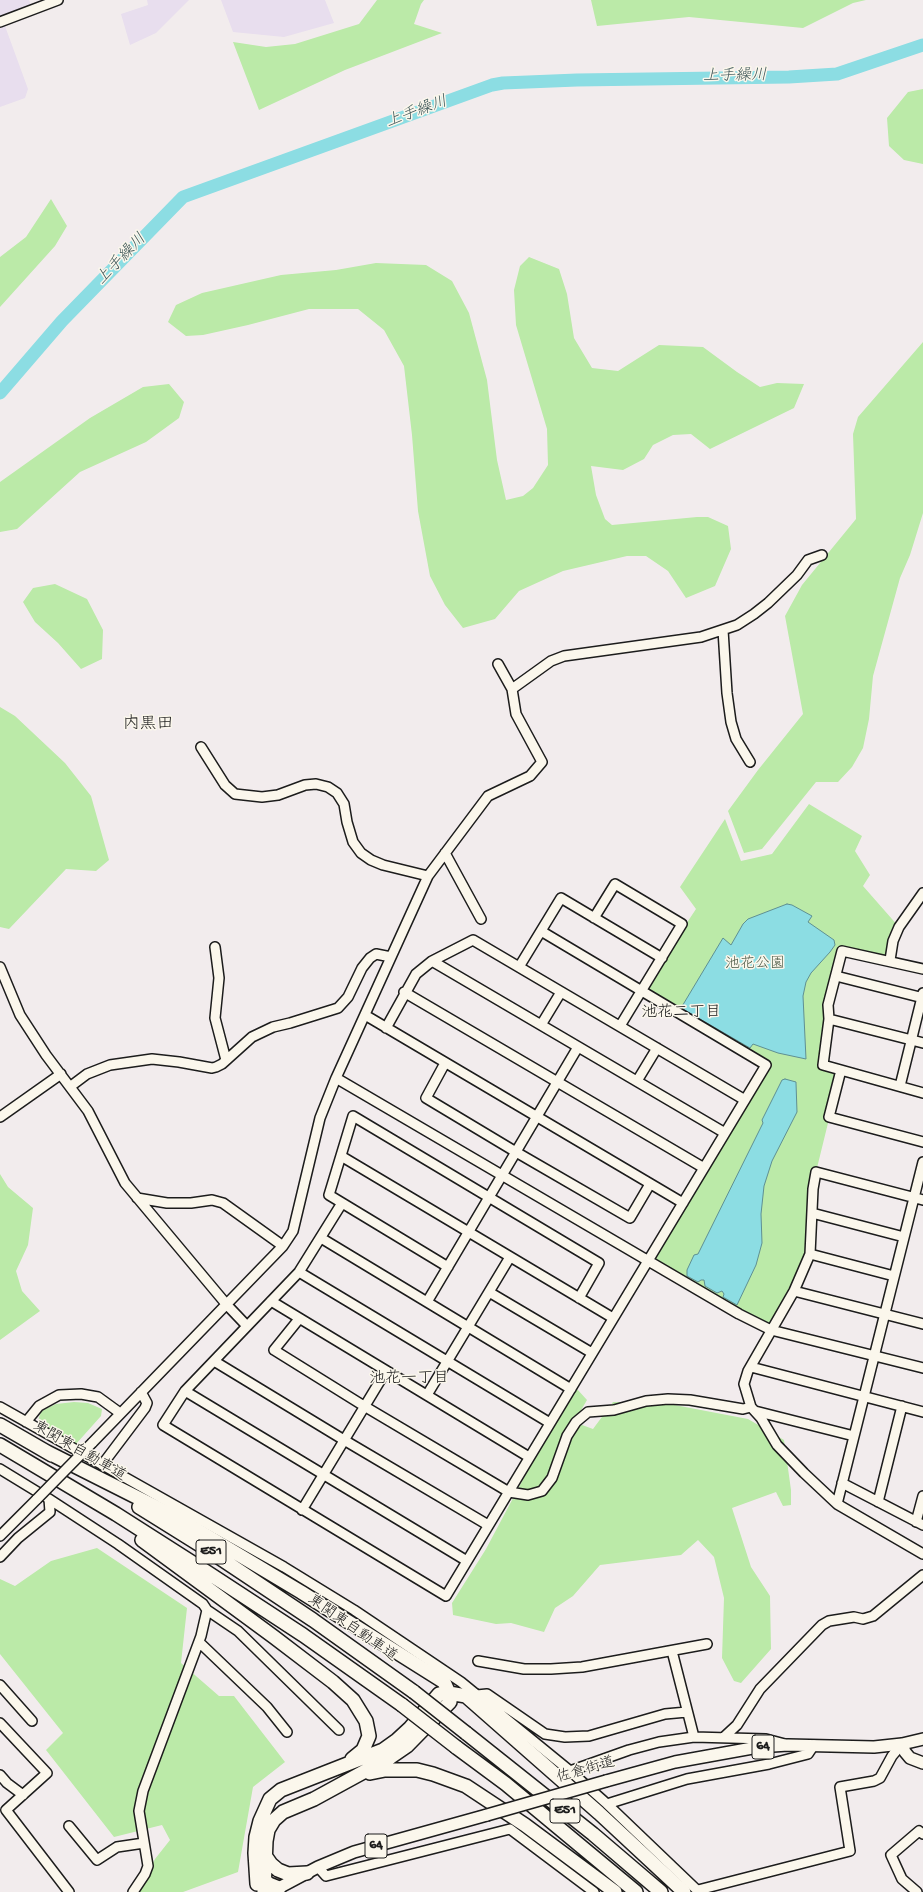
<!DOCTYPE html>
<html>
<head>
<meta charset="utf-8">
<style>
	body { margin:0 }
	canvas { display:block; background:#f2eced }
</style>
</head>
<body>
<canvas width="923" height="1892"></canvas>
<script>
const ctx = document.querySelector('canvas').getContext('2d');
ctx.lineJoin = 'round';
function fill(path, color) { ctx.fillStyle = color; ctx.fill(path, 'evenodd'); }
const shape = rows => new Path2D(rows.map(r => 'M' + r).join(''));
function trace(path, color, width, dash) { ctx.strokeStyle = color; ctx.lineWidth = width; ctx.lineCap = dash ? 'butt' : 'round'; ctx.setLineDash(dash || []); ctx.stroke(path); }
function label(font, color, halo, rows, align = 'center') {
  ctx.font = font + ' "Gochi Hand","Klee One",sans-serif'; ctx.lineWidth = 3; ctx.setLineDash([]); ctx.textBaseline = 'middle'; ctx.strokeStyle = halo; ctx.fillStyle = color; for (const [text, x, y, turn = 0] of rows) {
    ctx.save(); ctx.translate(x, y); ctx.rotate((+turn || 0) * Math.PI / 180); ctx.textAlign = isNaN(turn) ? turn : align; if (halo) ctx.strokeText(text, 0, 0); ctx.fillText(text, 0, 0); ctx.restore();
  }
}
fill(shape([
	[0,0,29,0,31,5,0,16],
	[147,0,189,0,156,33,130,45,121,14,148,5],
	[221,0,325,0,334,23,284,37,233,32],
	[5,26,28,89,25,98,0,107,0,27]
]), '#e8deee');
fill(shape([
	[377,0,424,0,421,4,414,24,442,33,345,70,259,110,233,42,266,47,295,44,359,24],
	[591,0,866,0,853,3,803,28,689,17,597,26],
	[923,89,923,164,904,160,889,146,887,118,908,92],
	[51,199,67,226,55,246,0,307,0,257,26,237],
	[529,257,559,269,567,294,574,338,592,368,618,371,659,345,703,347,737,372,760,387,777,383,804,384,794,408,710,449,691,434,673,435,653,445,644,459,623,470,591,466,596,495,605,519,612,525,697,517,708,517,728,526,731,549,715,586,686,598,668,571,646,556,627,556,563,571,519,591,495,619,463,628,445,605,430,576,418,511,412,435,404,366,384,330,358,309,309,309,248,325,203,335,186,336,168,322,176,305,202,293,281,275,336,270,376,263,426,265,452,281,469,313,487,380,497,460,506,500,523,496,533,488,548,465,547,429,516,325,514,290,520,266],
	[923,342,923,513,910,555,900,578,873,676,869,719,863,748,852,767,838,782,816,782,762,849,744,853,728,811,758,770,803,714,785,616,802,585,856,519,853,434,858,417],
	[169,384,184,402,179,418,146,442,80,472,17,529,0,532,0,482,90,418,143,387],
	[55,584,87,599,103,630,102,659,81,669,58,643,35,622,23,602,33,588],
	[0,707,15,716,65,763,91,796,109,860,96,871,66,869,9,929,0,927],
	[809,804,862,836,855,851,870,875,863,886,899,927,888,961,847,952,836,976,823,1065,841,1070,816,1172,810,1254,771,1330,648,1260,766,1065,641,992,696,909,680,887,725,819,741,861,772,854],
	[0,1174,8,1187,33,1208,28,1245,16,1271,22,1291,40,1311,0,1340],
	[577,1389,587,1400,574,1422,593,1429,613,1402,659,1402,748,1419,784,1440,791,1490,791,1505,783,1506,776,1492,732,1508,751,1567,770,1596,771,1649,741,1683,734,1681,722,1658,724,1598,714,1557,698,1540,681,1555,600,1565,573,1596,555,1608,544,1632,511,1623,496,1624,453,1615,452,1603,486,1549,537,1453],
	[74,1402,88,1403,102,1409,101,1416,76,1444,54,1433,38,1421,41,1411,56,1404],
	[97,1548,187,1608,181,1663,219,1696,234,1696,285,1762,253,1787,238,1872,183,1892,137,1892,155,1859,170,1840,162,1825,114,1837,46,1750,63,1733,0,1654,0,1579,15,1586,51,1561]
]), '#bbeaa8');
const water = shape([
	[787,904,792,905,812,916,808,922,834,940,835,945,830,952,811,973,806,982,803,996,806,1059,778,1053,753,1044,750,1048,681,1008,723,938,731,945,743,924,748,919,787,904],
	[785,1079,796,1082,796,1083,797,1112,772,1161,764,1186,761,1214,762,1243,756,1265,737,1305,723,1297,724,1294,722,1291,717,1293,705,1286,704,1280,701,1280,698,1282,687,1276,687,1270,694,1255,698,1254,763,1123,762,1120,782,1080,785,1079]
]);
fill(water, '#8cdde3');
trace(water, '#5f9093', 1);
trace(shape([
	[0,393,62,321,183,197,492,85,503,83,577,80,789,77,837,74,923,45]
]), '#8cdde3', 13);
const minor = shape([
	[0,22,58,0],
	[723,630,727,693,731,722,736,739,750,762],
	[512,689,551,661,564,656,701,637,737,625,754,614,768,603,797,575,808,560,822,555],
	[201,747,225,785,235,794,262,797,278,795,305,785,316,784,328,787,337,793,344,804,347,822,353,842,361,853,371,860,383,865,428,876],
	[445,853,481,919],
	[594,918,615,884,682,924,620,1026],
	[215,947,219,978,215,1018,226,1060],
	[890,960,893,941,899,927,923,893],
	[432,961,725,1133],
	[0,967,20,1015,46,1055,88,1111,125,1183,227,1305,247,1326],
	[519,967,561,898,662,958],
	[923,969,842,951,828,1005,829,1019,823,1065,923,1093],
	[836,976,923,998],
	[404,992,704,1168],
	[365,1015,683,1203],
	[829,1019,923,1043],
	[541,1025,561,992],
	[386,1028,416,974,432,961,473,940,745,1100],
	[445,1063,426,1098,516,1152,630,1218,650,1184],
	[841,1070,829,1117,923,1142],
	[336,1078,739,1314,771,1330,923,1368],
	[637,1081,657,1048],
	[71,1086,87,1074,110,1065,152,1059,179,1062,212,1068,216,1067,222,1064,252,1037,273,1027,290,1023,338,1008,348,997,362,968,370,958,376,954,391,957],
	[900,1086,923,993],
	[0,1117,61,1074],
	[341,1156,613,1318],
	[137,1198,167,1203,191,1203,212,1200,223,1203,283,1246],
	[923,1200,816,1172,813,1189,810,1254,794,1291,748,1371,744,1384,751,1407,761,1418,777,1445,804,1473,837,1504,923,1554],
	[342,1203,299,1272,185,1391,163,1425,446,1596,766,1065,541,931],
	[812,1213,904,1237],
	[321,1238,571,1389],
	[810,1254,894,1276],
	[448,1267,329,1195,353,1116,599,1263,579,1298],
	[299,1272,550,1423],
	[794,1291,923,1324],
	[489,1292,592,1353],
	[271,1301,529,1457],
	[427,1302,578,1047],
	[299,1319,274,1350,364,1406,509,1492,528,1495,542,1491,552,1478,567,1436,576,1422,588,1412,614,1410,646,1401,668,1399,690,1400,743,1409,751,1407],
	[214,1361,344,1440,488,1525],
	[751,1367,923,1412],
	[185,1391,467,1561],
	[427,1395,510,1257],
	[0,1407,284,1567,354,1610,461,1682,570,1771,607,1804,699,1892],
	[755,1411,854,1436],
	[26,1422,39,1406,59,1395,81,1394,98,1397,120,1413],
	[92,1443,283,1246,293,1231,320,1118,336,1078,428,876,488,796,530,776,542,762,516,714,512,689,498,664],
	[102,1465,145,1408,147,1403,141,1392],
	[0,1469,49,1499,118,1544,203,1604,207,1610,201,1636,143,1791,139,1811,148,1866,145,1874,133,1892],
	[842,1483,923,1525],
	[878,1502,902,1406],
	[837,1504,923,1162],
	[302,1510,386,1371],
	[916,1522,923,1496],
	[0,1536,37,1499],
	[0,1557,18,1538,50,1512,49,1499],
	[207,1610,238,1631,339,1730],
	[199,1642,267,1707,287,1732],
	[672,1651,694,1737],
	[478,1661,524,1669,551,1669,582,1667,707,1644],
	[0,1685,32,1721],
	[477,1695,487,1694,545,1734,565,1737,589,1736,665,1714,687,1712],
	[0,1723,47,1773,6,1810,69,1892],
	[724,1737,737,1725,760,1689,822,1625,829,1621,854,1617,863,1619,873,1616,923,1575],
	[570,1771,629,1750,659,1742,694,1737,766,1739,785,1744],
	[0,1775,7,1783,23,1795],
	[607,1804,687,1779,769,1764,808,1754,814,1745],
	[69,1826,97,1860,117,1847,144,1843],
	[318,1867,326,1876,510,1829,594,1892],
	[698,1890,850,1851,840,1787,874,1781,880,1778,892,1756,902,1744],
	[917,1892,902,1879,891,1855,919,1831,923,1834]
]);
const major = shape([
	[902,1744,905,1752,910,1758,923,1763],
	[606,1781,675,1762,758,1747,788,1745,874,1747,902,1744,923,1739],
	[271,1892,318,1867,354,1852,487,1815]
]);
const highway = shape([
	[0,1425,52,1455],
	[0,1445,116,1514,196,1565,303,1635,402,1705],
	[45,1451,174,1516,301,1592,444,1682,449,1693,450,1702,407,1746,391,1757,314,1799,283,1812,274,1820,268,1830,266,1841,264,1892],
	[139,1507,208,1550,313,1620,414,1692],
	[142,1540,274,1637,333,1682,353,1700,366,1721,369,1736,363,1750,352,1759],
	[466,1733,593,1834,661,1892],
	[456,1747,506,1784,636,1892],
	[370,1773,385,1770,417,1770,433,1774,466,1786,525,1825,615,1892],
	[264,1854,271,1864,278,1870,288,1874,307,1873],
	[260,1877,269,1884,279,1888],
	[257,1884,255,1853,256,1837,260,1821,270,1799,281,1790,383,1750,397,1740,410,1728,439,1694,449,1693,466,1696,599,1813,684,1892]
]);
trace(minor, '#1c1c1c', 12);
trace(major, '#1c1c1c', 14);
trace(highway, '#1c1c1c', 16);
trace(minor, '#fbf7ec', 9);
trace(major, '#fbf7ec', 11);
trace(highway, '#fbf7ec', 13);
const minorBridge = shape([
	[37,1499,92,1443]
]);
const majorBridge = shape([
	[487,1815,606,1781]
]);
const highwayBridge = shape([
	[414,1692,466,1733],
	[402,1705,456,1747]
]);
trace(minorBridge, '#1c1c1c', 12, []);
trace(majorBridge, '#1c1c1c', 14, []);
trace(highwayBridge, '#1c1c1c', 16, []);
trace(minorBridge, '#fbf7ec', 9);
trace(majorBridge, '#fbf7ec', 11);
trace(highwayBridge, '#fbf7ec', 13);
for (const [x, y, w] of [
	[211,1552,30],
	[763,1747,22],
	[565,1811,30],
	[376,1846,22]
]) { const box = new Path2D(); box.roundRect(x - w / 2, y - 12, w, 24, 3); ctx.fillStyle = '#fbf7ec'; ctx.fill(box); trace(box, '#1c1c1c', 1); }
label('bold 14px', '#1c1c1c', null, [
	["E51",211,1552],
	["64",763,1747],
	["E51",565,1811],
	["64",376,1846]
]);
label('15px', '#4c5a46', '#fbf7ec', [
	["池花公園",755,965]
]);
label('15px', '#1c1c1c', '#fbf7ec', [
	["東関東自動車道",79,1452,30],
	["東関東自動車道",352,1629,35],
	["佐倉街道",586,1771,-16]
]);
label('italic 16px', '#3e5658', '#fbf7ec', [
	["上手繰川",735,77,-1],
	["上手繰川",417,113,-20],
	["上手繰川",122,260,-46]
]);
label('16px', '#1c1c1c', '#fbf7ec', [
	["池花二丁目",681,1014],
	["池花一丁目",409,1380]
]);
label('17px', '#1c1c1c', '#fbf7ec', [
	["内黒田",148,725]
]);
</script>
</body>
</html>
